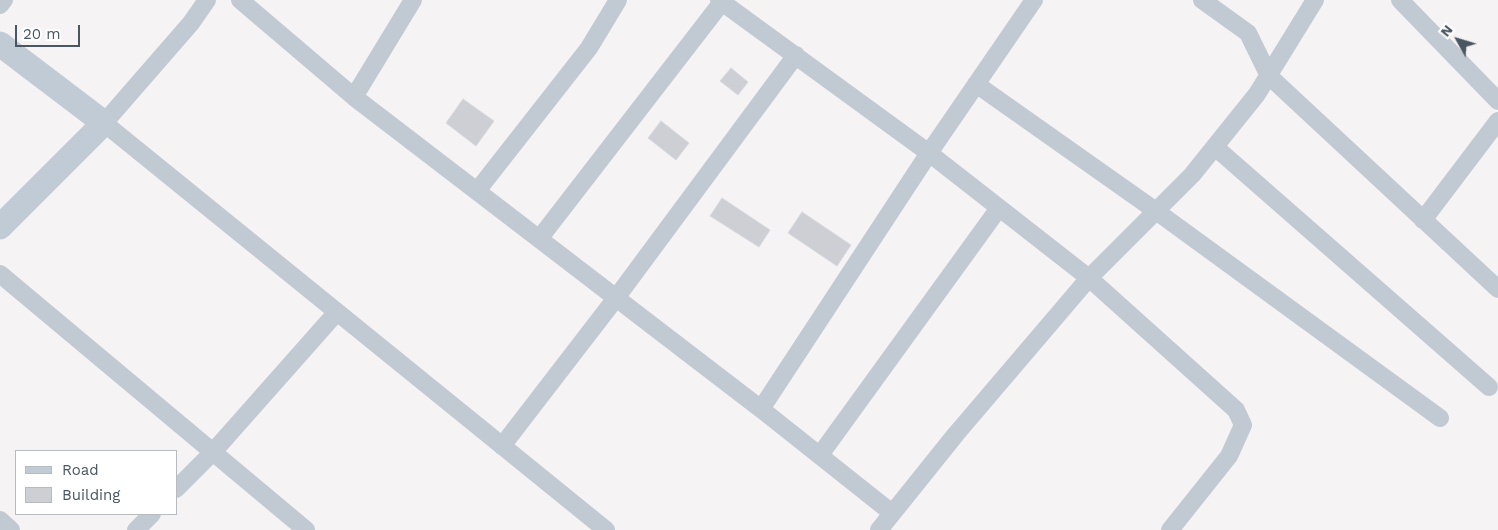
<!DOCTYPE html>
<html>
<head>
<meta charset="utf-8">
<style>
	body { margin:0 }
	#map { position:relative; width:1498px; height:530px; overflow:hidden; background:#f5f3f3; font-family:"Work Sans",sans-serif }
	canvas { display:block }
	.legend { position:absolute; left:15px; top:450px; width:162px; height:65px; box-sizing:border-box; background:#fff; border:1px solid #b7bbc0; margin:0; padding:6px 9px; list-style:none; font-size:15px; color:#4a5661 }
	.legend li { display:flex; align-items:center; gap:10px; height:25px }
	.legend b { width:25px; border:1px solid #b7bbc0 }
	.north { position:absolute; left:1433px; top:15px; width:50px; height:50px; -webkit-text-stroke:4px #fff; paint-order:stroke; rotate:309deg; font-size:14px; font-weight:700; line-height:20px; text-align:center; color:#4a5661 }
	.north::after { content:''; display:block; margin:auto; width:18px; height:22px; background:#4a5661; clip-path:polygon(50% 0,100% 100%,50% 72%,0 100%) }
	.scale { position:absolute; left:15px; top:25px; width:65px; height:22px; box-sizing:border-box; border:2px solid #4a5661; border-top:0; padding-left:6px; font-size:15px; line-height:18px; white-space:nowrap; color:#4a5661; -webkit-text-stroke:4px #fff; paint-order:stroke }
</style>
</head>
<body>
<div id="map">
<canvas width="1498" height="530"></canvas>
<ul class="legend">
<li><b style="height:6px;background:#c1cbd6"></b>Road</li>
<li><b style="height:14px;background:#cdcfd5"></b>Building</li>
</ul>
<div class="north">N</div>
<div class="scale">20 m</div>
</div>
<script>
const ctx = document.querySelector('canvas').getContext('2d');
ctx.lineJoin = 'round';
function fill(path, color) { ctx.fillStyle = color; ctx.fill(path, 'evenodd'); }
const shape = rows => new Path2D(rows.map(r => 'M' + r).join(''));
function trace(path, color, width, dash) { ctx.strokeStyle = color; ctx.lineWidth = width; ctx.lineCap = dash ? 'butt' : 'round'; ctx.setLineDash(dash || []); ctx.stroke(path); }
const building = shape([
	[731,68,748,82,738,95,720,81,731,68],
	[463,99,494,121,476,146,446,123,463,99],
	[661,121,689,143,676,160,648,138,661,121],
	[722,198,770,230,759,247,710,216,722,198],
	[802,212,851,245,837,266,788,233,802,212]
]);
fill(building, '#cdcfd5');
trace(building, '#d7d9de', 1);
trace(shape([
	[207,0,191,23,104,123,606,530],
	[240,0,354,97,761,409],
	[719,0,929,153,1089,278,1236,410,1243,425,1229,456,1170,530],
	[1202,0,1248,33,1269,76,1498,289],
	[1400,0,1498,101],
	[0,5,4,0],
	[976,84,1156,211,1440,418],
	[354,97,413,0],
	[1215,147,1489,387],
	[477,191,589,48,618,0],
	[1423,220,1498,121],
	[539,239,722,2],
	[0,274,306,530],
	[502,446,616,298,796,55],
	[820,455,999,208],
	[176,489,213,452,337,312],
	[892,513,761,409,929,153,1034,0],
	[0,520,11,530],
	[136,530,152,514],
	[879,530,956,434,1089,278,1192,175,1257,94,1315,0]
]), '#c1cad2', 18);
trace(shape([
	[0,44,104,123,0,227]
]), '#c1cbd6', 25);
</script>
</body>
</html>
